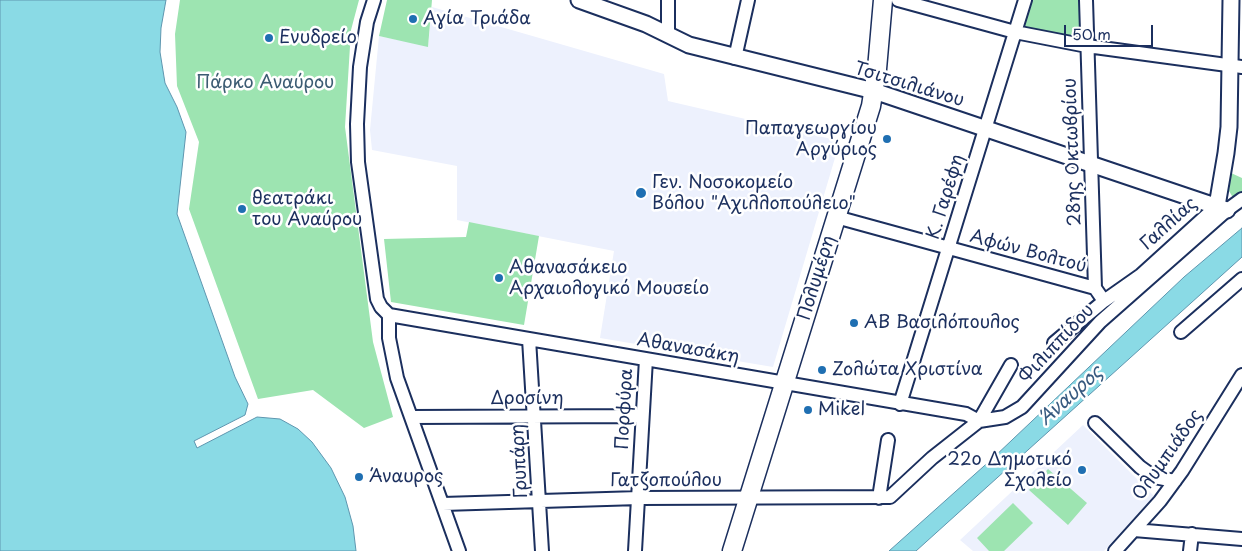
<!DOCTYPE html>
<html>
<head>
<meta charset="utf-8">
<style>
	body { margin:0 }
	#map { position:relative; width:1242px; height:551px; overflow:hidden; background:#fff; font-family:"Playpen Sans",sans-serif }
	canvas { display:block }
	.scale { position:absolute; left:1064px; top:25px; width:89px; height:22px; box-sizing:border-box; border:2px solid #1b2f5e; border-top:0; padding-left:6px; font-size:15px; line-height:18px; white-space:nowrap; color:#1b2f5e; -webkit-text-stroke:4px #fff; paint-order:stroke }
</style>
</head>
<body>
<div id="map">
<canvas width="1242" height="551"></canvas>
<div class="scale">50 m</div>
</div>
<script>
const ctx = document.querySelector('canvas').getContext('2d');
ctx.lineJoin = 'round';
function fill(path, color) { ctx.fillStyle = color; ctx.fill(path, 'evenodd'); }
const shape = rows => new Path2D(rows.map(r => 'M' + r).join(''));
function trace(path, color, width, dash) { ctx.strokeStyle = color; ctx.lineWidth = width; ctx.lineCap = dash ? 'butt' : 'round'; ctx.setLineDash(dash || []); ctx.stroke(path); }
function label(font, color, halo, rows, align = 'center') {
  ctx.font = font + ' "Playpen Sans",sans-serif'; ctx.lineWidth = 5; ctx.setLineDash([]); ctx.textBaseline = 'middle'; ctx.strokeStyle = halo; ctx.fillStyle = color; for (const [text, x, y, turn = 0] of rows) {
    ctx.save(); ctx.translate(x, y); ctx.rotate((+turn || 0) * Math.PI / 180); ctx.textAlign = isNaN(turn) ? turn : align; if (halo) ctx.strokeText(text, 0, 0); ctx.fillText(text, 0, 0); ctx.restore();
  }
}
fill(shape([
	[432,7,664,74,668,101,840,141,773,367,600,338,614,251,457,220,457,166,372,150,370,130,379,36,428,46],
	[1083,425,1154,496,1104,551,973,551,960,540]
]), '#edf1fd');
fill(shape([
	[180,0,359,0,351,30,345,127,373,342,393,417,364,428,313,390,258,399,189,209,199,142,177,86,175,34],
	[387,0,432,0,428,47,379,36],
	[1032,0,1081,0,1080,35,1077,38,1026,29,1024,26],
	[1231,173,1242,178,1242,192,1236,196,1232,196,1229,191],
	[469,222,539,236,524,325,391,302,384,239,466,237],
	[1048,469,1087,503,1068,525,1029,490],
	[1013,503,1033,523,1004,551,989,551,977,538]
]), '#9de4b1');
const water = shape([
	[0,0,166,0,161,28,160,52,165,83,177,107,186,132,177,214,235,377,248,404,245,415,194,441,197,448,257,417,280,419,298,429,312,442,331,468,345,497,353,526,356,551,0,551,0,0],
	[1242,228,1242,257,916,551,889,551,993,458,1184,277,1242,228]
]);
fill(water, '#8adae5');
trace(water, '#5e96af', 1);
const minor = shape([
	[374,0,367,22,360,67,357,124,358,162,377,299,381,307,389,315,966,414,979,421,1011,365],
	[898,0,1015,32,1087,46,1242,67],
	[1086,0,1095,288,1104,301],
	[668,35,668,0],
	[735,58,748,0],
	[836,217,1095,288],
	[389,315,389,338,397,378,459,551],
	[1181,332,1242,279],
	[529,339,542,551],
	[1054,343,1104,301,1141,275,1217,206],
	[900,404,1025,0],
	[411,417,642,416],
	[1095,423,1140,467,1154,477,1175,481],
	[879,498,888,440],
	[443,504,639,498,890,497,932,458,979,421,1005,417,1022,407,1100,322,1227,210,1242,199],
	[1134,530,1242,539],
	[635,551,646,359],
	[1115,551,1160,501,1182,471,1242,375],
	[1190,551,1192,534]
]);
const tertiary = shape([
	[579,0,646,24,689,45,874,91,1227,210],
	[1217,206,1226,153,1229,127,1231,0]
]);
const secondary = shape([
	[732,551,871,106,877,69,883,0]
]);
trace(minor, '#1b2f5e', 16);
trace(tertiary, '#1b2f5e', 19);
trace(secondary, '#1b2f5e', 21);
trace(minor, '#fff', 12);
trace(tertiary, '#fff', 15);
trace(secondary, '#fff', 18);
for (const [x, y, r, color] of [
	[413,19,5,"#1f6fb2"],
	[269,38,5,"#1f6fb2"],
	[887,139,5,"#1f6fb2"],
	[641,193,6,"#1f6fb2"],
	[242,209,5,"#1f6fb2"],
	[499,278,5,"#1f6fb2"],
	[854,323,5,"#1f6fb2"],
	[822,370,5,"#1f6fb2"],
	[808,410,5,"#1f6fb2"],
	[1082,470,5,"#1f6fb2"],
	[359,477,5,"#1f6fb2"]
]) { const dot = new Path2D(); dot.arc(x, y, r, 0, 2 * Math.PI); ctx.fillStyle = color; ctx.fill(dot); trace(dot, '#fff', 2); }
label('18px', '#1b2f5e', '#fff', [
	["Αγία Τριάδα",423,19],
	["Ενυδρείο",279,38],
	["Παπαγεωργίου",877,129,"right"],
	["Αργύριος",877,150,"right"],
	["Γεν. Νοσοκομείο",652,183],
	["Βόλου \"Αχιλλοπούλειο\"",652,204],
	["θεατράκι",252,199],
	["του Αναύρου",252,220],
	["Αθανασάκειο",509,268],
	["Αρχαιολογικό Μουσείο",509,289],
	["ΑΒ Βασιλόπουλος",864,323],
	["Ζολώτα Χριστίνα",832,370],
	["Mikel",818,410],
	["22ο Δημοτικό",1072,460,"right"],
	["Σχολείο",1072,481,"right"],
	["Άναυρος",369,477]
], 'left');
label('18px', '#3c5c73', '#fff', [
	["Πάρκο Αναύρου",265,83]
]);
label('18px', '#1b2f5e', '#fff', [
	["Τσιτσιλιάνου",909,85,17],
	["28ης Οκτωβρίου",1073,152,-92],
	["Κ. Γαρέφη",946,197,-73],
	["Γαλλίας",1169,224,-42],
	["Αφών Βολτού",1028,252,15],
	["Πολυμέρη",817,278,-73],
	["Φιλιππίδου",1057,344,-47],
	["Αθανασάκη",688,349,10],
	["Δροσίνη",527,399],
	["Πορφύρα",625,409,-87],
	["Ολυμπιάδος",1168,455,-55],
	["Γρυπάρη",520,461,-93],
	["Γατζοπούλου",666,481]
]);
label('italic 19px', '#375a80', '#fff', [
	["Άναυρος",1071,396,-42]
]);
</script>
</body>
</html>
